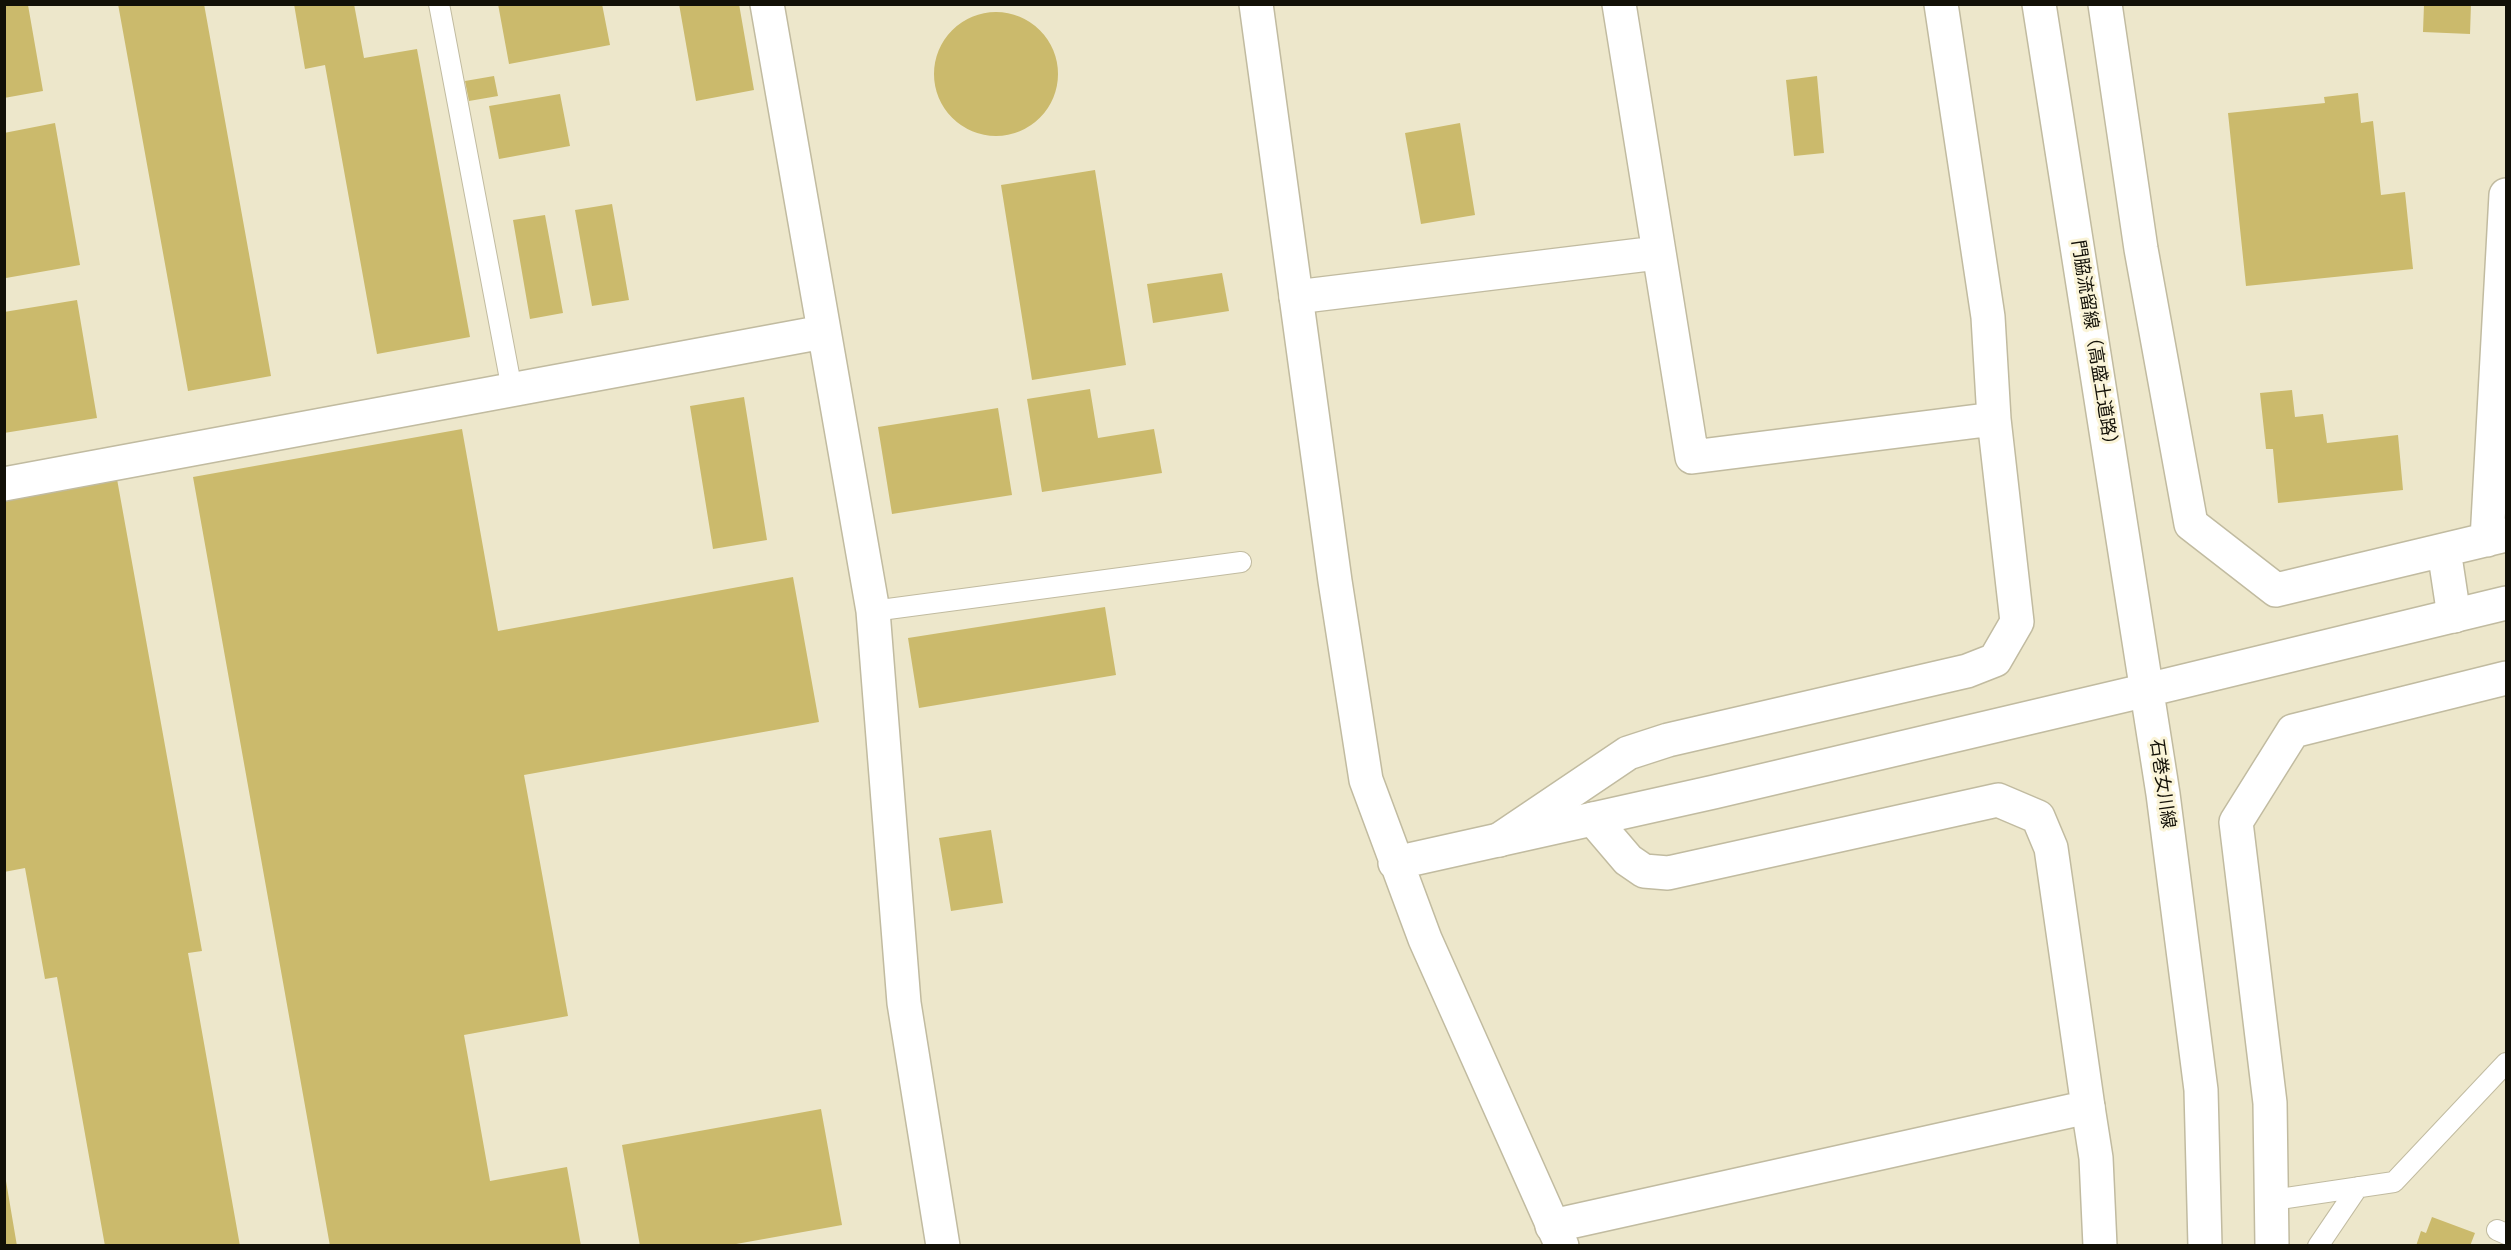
<!DOCTYPE html>
<html>
<head>
<meta charset="utf-8">
<style>
	body { margin:0 }
	#map { position:relative; width:2511px; height:1250px; overflow:hidden; background:#ede7cb; font-family:"Source Sans 3",sans-serif }
	canvas { display:block }
	.frame { position:absolute; inset:0; border:6px solid #121007; pointer-events:none }
</style>
</head>
<body>
<div id="map">
<canvas width="2511" height="1250"></canvas>
<div class="frame"></div>
</div>
<script>
const ctx = document.querySelector('canvas').getContext('2d');
ctx.lineJoin = 'round';
function fill(path, color) { ctx.fillStyle = color; ctx.fill(path, 'evenodd'); }
const shape = rows => new Path2D(rows.map(r => 'M' + r).join(''));
function trace(path, color, width, dash) { ctx.strokeStyle = color; ctx.lineWidth = width; ctx.lineCap = dash ? 'butt' : 'round'; ctx.setLineDash(dash || []); ctx.stroke(path); }
function label(font, color, halo, rows, align = 'center') {
  ctx.font = font + ' "Source Sans 3","Noto Sans JP",sans-serif'; ctx.lineWidth = 6; ctx.setLineDash([]); ctx.textBaseline = 'middle'; ctx.strokeStyle = halo; ctx.fillStyle = color; for (const [text, x, y, turn = 0] of rows) {
    ctx.save(); ctx.translate(x, y); ctx.rotate((+turn || 0) * Math.PI / 180); ctx.textAlign = isNaN(turn) ? turn : align; if (halo) ctx.strokeText(text, 0, 0); ctx.fillText(text, 0, 0); ctx.restore();
  }
}
fill(shape([
	[118,4,204,4,271,376,188,391],
	[294,4,354,4,364,58,417,49,470,337,377,354,325,65,305,69],
	[498,4,602,4,610,45,509,64],
	[679,4,739,4,754,90,696,101],
	[2424,4,2471,4,2470,34,2423,32],
	[4,5,28,5,43,91,4,98],
	'934 74a62 62 0 1 1 124 0a62 62 0 1 1-124 0Z',
	[494,76,498,96,469,101,465,81],
	[1817,76,1824,153,1794,156,1786,80],
	[2358,93,2361,123,2373,121,2381,195,2405,192,2413,269,2246,286,2228,113,2325,103,2324,97],
	[560,94,570,146,499,159,489,106],
	[55,123,80,265,6,278,4,133],
	[1460,123,1475,215,1421,224,1405,133],
	[1095,170,1126,365,1032,380,1001,185],
	[612,204,629,300,592,306,575,210],
	[545,215,563,313,530,319,513,220],
	[1222,273,1229,311,1153,323,1147,284],
	[77,300,97,418,4,433,4,312],
	[1090,389,1098,438,1154,429,1162,473,1042,492,1027,399],
	[2292,390,2295,417,2323,414,2327,443,2398,435,2403,490,2278,503,2273,449,2266,449,2260,393],
	[744,397,767,540,713,549,690,406],
	[998,408,1012,495,892,514,878,427],
	[462,429,498,631,793,577,819,722,524,775,568,1016,464,1035,490,1181,567,1167,581,1246,330,1246,193,477],
	[117,479,202,951,188,953,240,1246,105,1246,57,977,45,979,25,868,4,872,4,499],
	[1105,607,1116,675,919,708,908,638],
	[991,830,1003,903,951,911,939,838],
	[821,1109,842,1225,725,1246,640,1246,622,1145],
	[4,1181,6,1181,17,1246,4,1246],
	[2432,1217,2475,1233,2470,1246,2416,1246,2421,1231,2426,1233]
]), '#cbba6c');
const service = shape([
	[439,4,512,390],
	[873,611,1241,562],
	[2273,1200,2394,1182,2506,1063],
	[2497,1230,2506,1234],
	[2318,1246,2358,1187]
]);
const minor = shape([
	[767,4,873,611,904,1003,943,1246],
	[1619,4,1692,457,1994,419],
	[2105,4,2141,249,2191,524,2276,590,2506,535],
	[1296,297,1657,253],
	[4,484,823,332],
	[2487,540,2506,195],
	[2444,550,2454,616],
	[1499,840,1628,753,1668,740,1967,671,1995,660,2017,622,1994,419,1988,317,1941,4],
	[1552,1226,2088,1107,2051,848,2038,817,1998,800,1668,873,1644,871,1628,860,1593,819],
	[2272,1246,2270,1103,2236,822,2293,731,2506,678]
]);
const tertiary = shape([
	[1256,4,1335,581,1366,780,1425,939,1562,1246],
	[1395,863,1714,792,2147,690],
	[2088,1107,2096,1158,2100,1246]
]);
const secondary = shape([
	[2039,4,2163,794,2201,1090,2205,1246],
	[2147,690,2506,603]
]);
trace(service, '#c1bba0', 22);
trace(minor, '#c1bba0', 36);
trace(tertiary, '#c1bba0', 36);
trace(secondary, '#c1bba0', 36);
trace(service, '#fff', 20);
trace(minor, '#fff', 33);
trace(tertiary, '#fff', 33);
trace(secondary, '#fff', 33);
label('18px', '#121007', '#faf4d8', [
	["門脇流留線（高盛土道路）",2093,347,81],
	["石巻女川線",2161,784,82]
]);
</script>
</body>
</html>
